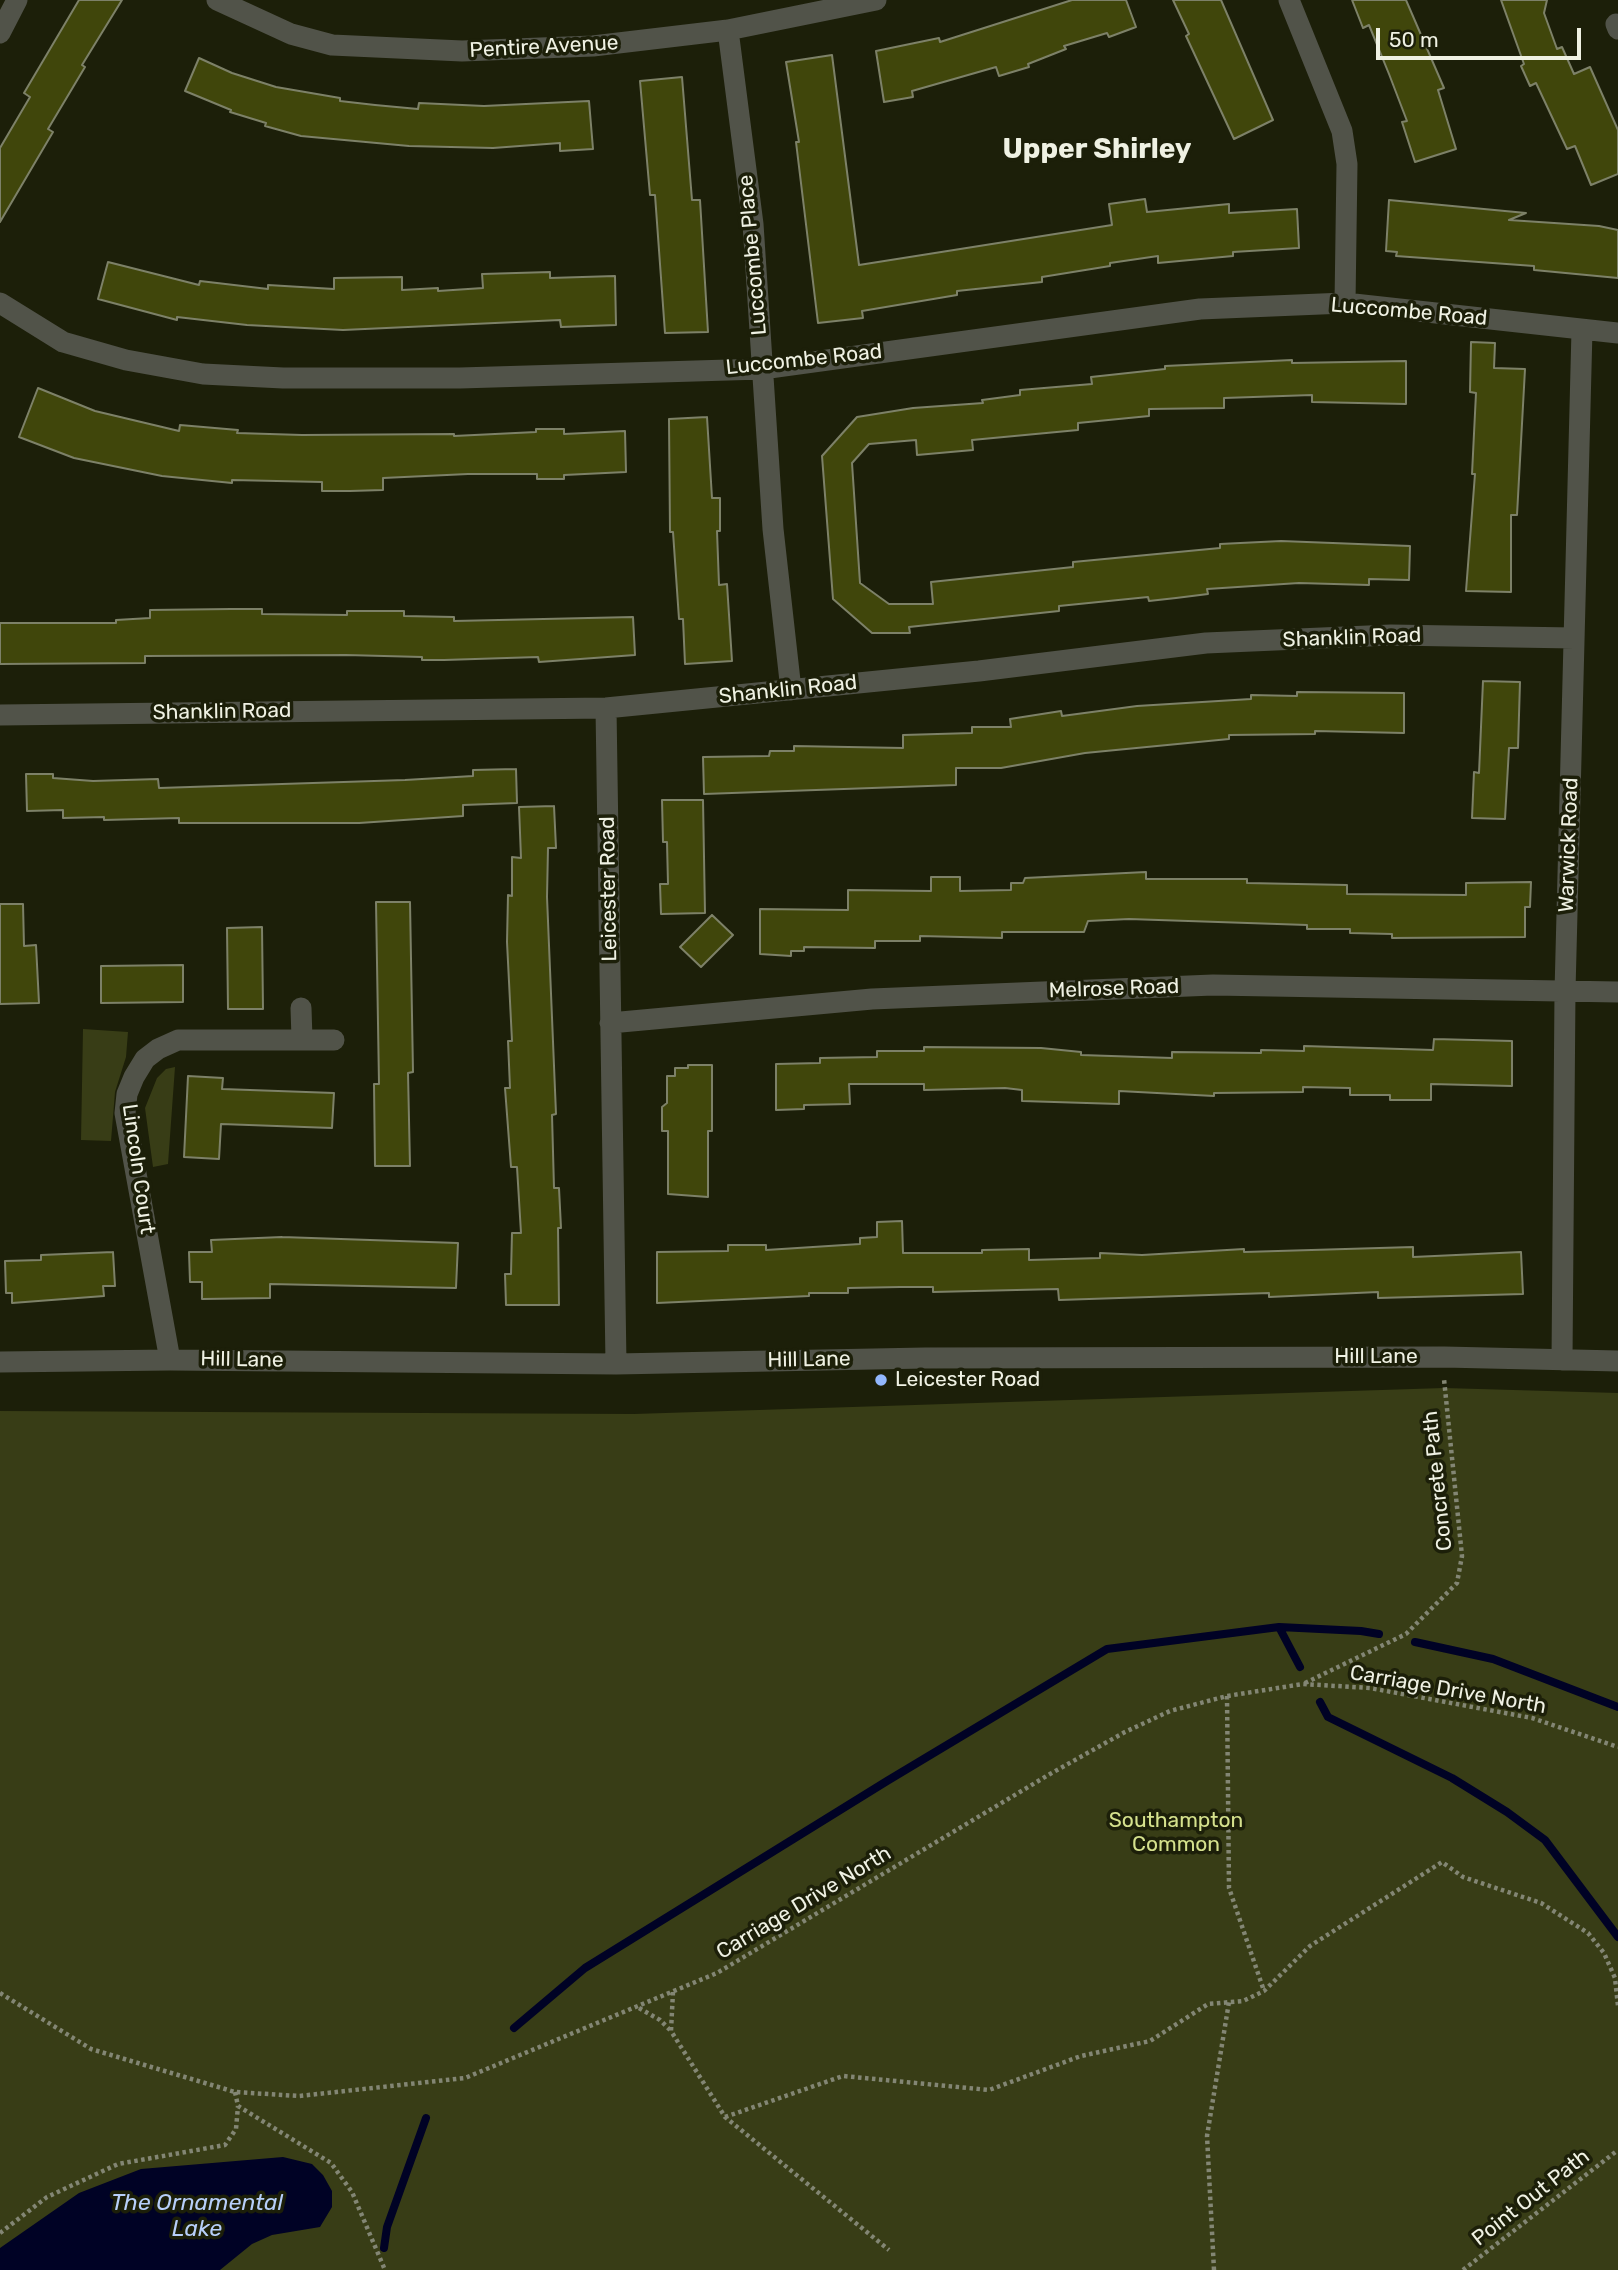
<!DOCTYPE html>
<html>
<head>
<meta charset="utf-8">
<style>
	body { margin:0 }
	#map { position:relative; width:1618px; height:2270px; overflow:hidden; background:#1c1f09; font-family:Rubik,sans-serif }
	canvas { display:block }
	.scale { position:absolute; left:1376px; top:28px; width:205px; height:32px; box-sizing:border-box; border:4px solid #eff1e3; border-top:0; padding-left:9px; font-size:21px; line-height:24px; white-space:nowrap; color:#eff1e3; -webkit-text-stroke:5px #1c1f09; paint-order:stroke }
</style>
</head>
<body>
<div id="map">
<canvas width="1618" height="2270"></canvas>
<div class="scale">50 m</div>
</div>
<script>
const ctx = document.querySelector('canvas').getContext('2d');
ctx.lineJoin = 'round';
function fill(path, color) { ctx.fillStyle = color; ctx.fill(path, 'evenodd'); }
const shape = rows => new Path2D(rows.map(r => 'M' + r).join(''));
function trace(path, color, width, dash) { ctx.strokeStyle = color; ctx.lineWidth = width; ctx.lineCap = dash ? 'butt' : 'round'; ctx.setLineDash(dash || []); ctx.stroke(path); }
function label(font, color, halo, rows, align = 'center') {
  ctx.font = font + ' Rubik,sans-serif'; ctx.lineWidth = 7; ctx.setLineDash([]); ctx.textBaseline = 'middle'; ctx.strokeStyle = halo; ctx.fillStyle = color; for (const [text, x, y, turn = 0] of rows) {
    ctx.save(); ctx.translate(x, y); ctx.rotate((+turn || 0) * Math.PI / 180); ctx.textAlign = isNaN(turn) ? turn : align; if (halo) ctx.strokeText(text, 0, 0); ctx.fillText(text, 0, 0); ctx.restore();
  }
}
fill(shape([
	[83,1029,128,1032,126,1057,115,1092,111,1141,81,1140],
	[175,1067,168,1164,153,1167,145,1108,157,1078,166,1069],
	[1444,1388,1618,1393,1618,2270,0,2270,0,1411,634,1414]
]), '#383d16');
fill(shape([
	[283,2157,312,2164,323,2175,332,2191,332,2207,320,2227,272,2235,252,2244,220,2270,0,2270,0,2248,79,2193,141,2169]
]), '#000225');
trace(shape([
	[1279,1627,1361,1631,1379,1634],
	[1415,1642,1493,1659,1618,1707],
	[1320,1702,1328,1717,1452,1778,1507,1812,1545,1840,1618,1937],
	[514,2028,585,1968,887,1781,1107,1649,1279,1627,1300,1667],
	[384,2248,387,2227,426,2118]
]), '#000225', 8);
const building = shape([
	[79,0,122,0,82,65,85,67,48,129,53,132,0,222,0,148,30,97,24,93,79,0],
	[1072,0,1126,0,1136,27,1109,37,1107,33,1064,46,1066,49,1028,64,1029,67,999,76,996,67,912,91,913,97,884,102,876,51,939,38,940,42,1072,0],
	[1173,0,1221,0,1273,120,1234,139,1186,36,1189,34,1173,0],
	[1352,0,1406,0,1444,88,1438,90,1456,149,1415,162,1402,122,1407,121,1389,74,1369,25,1363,28,1352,0],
	[1501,0,1547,0,1544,13,1557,49,1562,47,1574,74,1590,67,1618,130,1618,174,1591,185,1575,146,1567,149,1536,83,1530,86,1521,66,1524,64,1501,0],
	[832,55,859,265,1112,225,1109,204,1145,199,1147,212,1229,204,1229,213,1297,209,1299,248,1233,252,1233,256,1158,263,1158,256,1110,263,1110,266,1042,277,1042,282,957,291,957,295,862,311,863,318,818,323,796,142,799,142,786,62,832,55],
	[199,58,232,73,276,87,340,98,340,101,375,105,418,109,419,103,484,106,589,101,593,149,560,151,560,143,493,148,409,146,301,136,265,126,266,123,230,112,231,110,185,91,199,58],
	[682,77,692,200,700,200,708,332,665,333,655,195,650,195,640,81,682,77],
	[1389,200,1526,213,1509,220,1599,226,1618,230,1618,278,1534,270,1534,266,1396,256,1397,252,1386,251,1389,200],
	[108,262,199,285,200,281,268,289,268,285,334,289,334,278,402,277,402,290,438,288,438,291,483,288,482,274,550,272,550,278,615,276,616,325,561,327,560,320,343,330,247,325,177,317,177,320,98,299,108,262],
	[1471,342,1495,343,1494,368,1525,369,1517,515,1511,515,1511,592,1466,591,1475,474,1472,474,1476,393,1470,392,1471,342],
	[1292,360,1292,363,1406,361,1406,404,1312,402,1312,395,1224,398,1224,408,1149,409,1149,416,1078,423,1078,430,972,440,973,450,917,455,916,440,869,444,852,463,860,583,889,604,933,604,931,582,1073,567,1073,562,1220,548,1220,544,1281,541,1410,546,1409,580,1369,579,1369,585,1299,583,1207,589,1208,594,1176,598,1149,601,1148,597,1059,606,1059,611,909,627,910,633,872,633,833,599,822,456,857,417,913,408,983,403,982,400,1020,395,1020,390,1092,384,1091,377,1165,369,1165,366,1292,360],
	[38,388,95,411,179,431,180,425,238,430,237,433,302,435,454,434,454,436,536,432,536,429,564,429,564,434,625,431,626,472,564,475,564,479,537,479,537,474,468,474,383,478,383,490,350,491,322,491,322,482,232,480,232,483,162,476,74,458,19,437,38,388],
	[707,417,712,498,720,498,720,531,717,531,719,585,727,584,732,661,685,664,683,619,679,619,673,532,670,532,669,419,707,417],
	[231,609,262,609,262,614,347,615,347,611,404,611,404,616,454,617,454,621,633,617,635,655,539,662,538,657,444,660,422,660,422,657,346,655,145,656,145,663,0,664,0,623,116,623,116,620,150,618,150,610,231,609],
	[1483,681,1520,682,1518,748,1509,748,1505,819,1472,818,1474,772,1479,773,1483,681],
	[1297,692,1404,693,1404,733,1315,731,1315,734,1229,735,1229,739,1085,753,1001,768,956,768,956,785,704,794,703,757,769,756,770,751,794,751,794,746,903,748,903,735,972,733,972,727,1011,727,1010,719,1061,711,1062,716,1137,706,1251,699,1251,695,1297,696,1297,692],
	[516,769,517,803,463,805,463,816,359,823,179,823,179,818,104,820,104,817,63,818,63,810,27,811,26,774,53,774,53,778,93,781,158,779,159,788,405,780,473,776,473,770,516,769],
	[662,800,703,800,705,913,661,914,660,884,668,884,667,842,663,842,662,800],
	[554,806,556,848,548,848,547,897,556,1114,552,1115,554,1188,559,1188,561,1228,558,1228,559,1305,506,1305,505,1274,511,1274,512,1233,521,1233,517,1167,511,1167,505,1088,510,1088,508,1041,512,1041,507,942,508,895,512,896,512,857,521,858,519,807,554,806],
	[1146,872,1146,879,1247,879,1247,883,1347,885,1347,894,1466,895,1466,883,1531,882,1530,907,1525,907,1525,937,1392,938,1392,934,1350,933,1350,929,1307,929,1307,925,1129,919,1088,921,1084,932,1002,932,1002,938,920,936,920,941,875,941,875,948,804,947,804,951,791,951,791,956,760,954,760,909,848,910,848,890,931,891,931,877,960,877,960,891,1011,890,1011,883,1023,883,1025,878,1146,872],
	[376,902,410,902,413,1072,408,1073,410,1166,375,1166,374,1084,379,1084,376,902],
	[0,904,23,904,24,946,36,945,39,1003,0,1004,0,904],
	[712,915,733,935,701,967,680,947,712,915],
	[262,927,263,1009,228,1009,227,928,262,927],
	[183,965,183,1002,101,1003,101,966,183,965],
	[1434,1039,1512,1041,1512,1086,1431,1084,1431,1100,1390,1100,1390,1095,1350,1095,1350,1088,1303,1087,1303,1092,1214,1093,1214,1096,1119,1091,1119,1104,1022,1101,1022,1090,1005,1088,924,1090,924,1084,849,1084,850,1104,804,1105,804,1109,776,1110,776,1064,820,1063,820,1058,877,1057,877,1051,924,1051,924,1047,1041,1048,1081,1052,1081,1055,1172,1058,1172,1052,1261,1053,1261,1050,1304,1051,1304,1046,1433,1050,1434,1039],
	[688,1065,712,1065,712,1131,708,1131,708,1197,668,1194,668,1131,662,1131,662,1107,667,1103,667,1076,675,1076,675,1068,688,1068,688,1065],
	[188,1076,223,1078,222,1089,334,1093,332,1128,221,1124,219,1159,184,1157,188,1076],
	[902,1221,903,1253,982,1253,982,1250,1029,1249,1029,1260,1100,1258,1100,1253,1142,1255,1244,1249,1244,1252,1413,1247,1413,1257,1521,1252,1523,1294,1378,1298,1378,1292,1269,1297,1269,1293,1059,1300,1058,1289,933,1292,933,1287,900,1287,848,1288,848,1293,809,1293,809,1296,657,1303,657,1252,728,1251,728,1245,766,1245,766,1250,860,1244,860,1238,877,1237,877,1222,902,1221],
	[282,1237,458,1243,456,1288,270,1284,270,1298,202,1299,202,1282,190,1282,189,1252,212,1252,211,1240,282,1237],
	[113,1252,115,1286,103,1286,104,1296,12,1303,12,1293,6,1293,5,1261,41,1260,41,1255,113,1252]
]);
fill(building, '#40460b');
trace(building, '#7d8168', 2);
trace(shape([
	[1305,1683,1406,1634,1457,1583,1462,1556,1444,1379],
	[1227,1696,1229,1888,1264,1991],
	[673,1992,671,2031,725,2117,889,2250],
	[0,1993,91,2049,235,2092,299,2096,465,2078,717,1973,1050,1774,1125,1732,1170,1711,1227,1696,1303,1684,1370,1688,1532,1718,1618,1747],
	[639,2008,660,2020,670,2030],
	[235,2092,238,2106,331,2163,352,2192,385,2270],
	[725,2117,843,2076,989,2090,1081,2056,1150,2041,1208,2004,1243,2001,1264,1991,1310,1946,1442,1862,1463,1877,1541,1903,1588,1933,1604,1953,1615,1978,1618,2006],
	[0,2233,47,2197,118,2164,225,2145,236,2129,238,2106],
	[1214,2270,1207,2136,1229,2002],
	[1463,2270,1618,2150]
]), '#838674', 4.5, [3.5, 3.5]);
trace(shape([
	[217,0,291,34,332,45,462,51,593,46,728,30,876,0],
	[1289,0,1342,131,1347,164,1345,303],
	[1616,24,1618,29],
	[728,30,753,224,773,529,791,690],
	[0,33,17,0],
	[0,303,63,342,126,360,203,374,283,378,460,378,762,369,1200,309,1345,303,1618,333],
	[606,708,616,1364],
	[0,715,606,708,979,671,1206,643,1391,635,1574,638],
	[301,1008,302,1039],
	[610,1023,872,999,1213,985,1618,992],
	[170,1360,125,1113,127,1094,134,1077,145,1059,158,1049,178,1040,334,1040],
	[1562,1360,1565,991,1582,330],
	[0,1362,170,1360,616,1364,925,1358,1444,1357,1618,1361]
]), '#515349', 21);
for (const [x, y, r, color] of [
	[881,1380,7,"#92b7fd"]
]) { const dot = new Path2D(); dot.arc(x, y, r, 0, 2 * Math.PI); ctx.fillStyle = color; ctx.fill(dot); trace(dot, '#1c1f09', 2.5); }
label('21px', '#eff1e3', '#1c1f09', [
	["Pentire Avenue",544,47,-3],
	["Luccombe Place",753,255,-95],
	["Luccombe Road",1409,312,5],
	["Luccombe Road",804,360,-6],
	["Shanklin Road",1352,638,-2],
	["Shanklin Road",788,690,-6],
	["Shanklin Road",222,712,-1],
	["Warwick Road",1569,845,-88],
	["Leicester Road",609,889,-91],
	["Melrose Road",1114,989,-2],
	["Lincoln Court",138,1169,82],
	["Hill Lane",1376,1357],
	["Hill Lane",242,1360,1],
	["Hill Lane",809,1360,-1],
	["Concrete Path",1438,1481,-96],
	["Carriage Drive North",1448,1690,10],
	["Carriage Drive North",804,1903,-31],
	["Point Out Path",1531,2198,-38]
]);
label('21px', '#eff1e3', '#1c1f09', [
	["Leicester Road",895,1380]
], 'left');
label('21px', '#d5e18d', '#1c1f09', [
	["Southampton",1176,1821],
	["Common",1176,1845]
]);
label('italic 23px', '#b7cff9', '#1c1f09', [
	["The Ornamental",197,2203],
	["Lake",197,2229]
]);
label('bold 28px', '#eff1e3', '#1c1f09', [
	["Upper Shirley",1097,150]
]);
</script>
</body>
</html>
